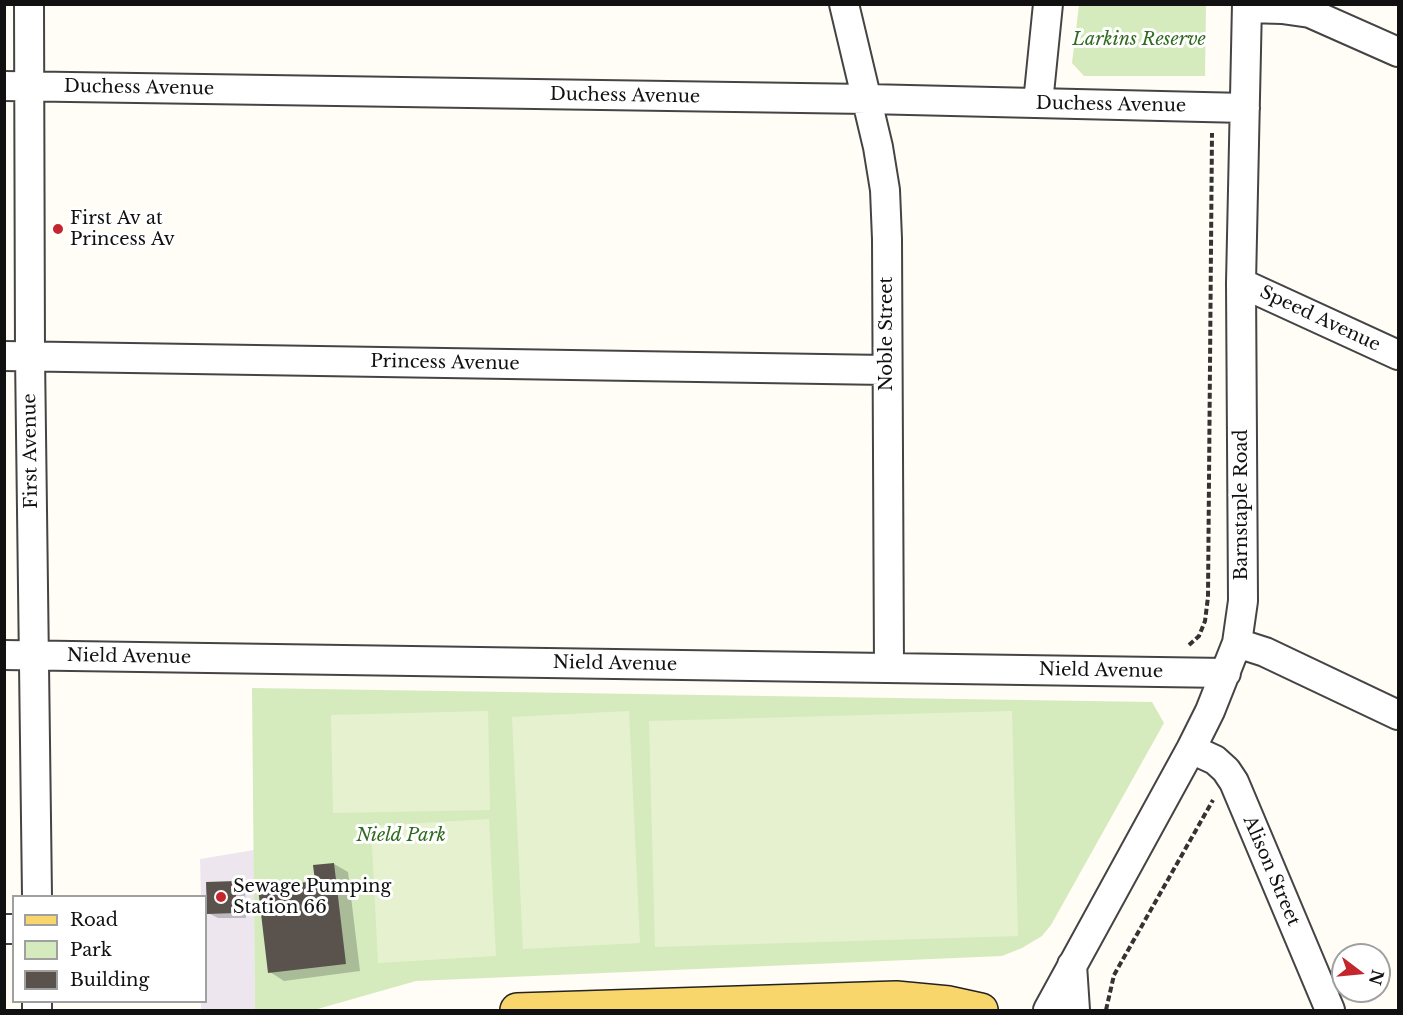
<!DOCTYPE html>
<html>
<head>
<meta charset="utf-8">
<style>
	body { margin:0 }
	#map { position:relative; width:1403px; height:1015px; overflow:hidden; background:#fffdf5; font-family:"Libre Baskerville",serif }
	canvas { display:block }
	.frame { position:absolute; inset:0; border:6px solid #111; pointer-events:none }
	.legend { position:absolute; left:12px; top:895px; width:195px; height:108px; box-sizing:border-box; background:#fff; border:2px solid #a0a0a0; margin:0; padding:8px 10px; list-style:none; font-size:18px; color:#111 }
	.legend li { display:flex; align-items:center; gap:12px; height:30px }
	.legend b { width:30px; border:2px solid #a0a0a0 }
	.north { position:absolute; left:1331px; top:943px; width:60px; height:60px; box-sizing:border-box; background:#fff; border:2px solid #a0a0a0; border-radius:50%; rotate:106deg; font-size:16px; font-weight:700; line-height:24px; text-align:center; color:#111 }
	.north::after { content:''; display:block; margin:auto; width:21px; height:27px; background:#c4262e; clip-path:polygon(50% 0,100% 100%,50% 72%,0 100%) }
</style>
</head>
<body>
<div id="map">
<canvas width="1403" height="1015"></canvas>
<div class="frame"></div>
<ul class="legend">
<li><b style="height:8px;background:#f9d66b"></b>Road</li>
<li><b style="height:16px;background:#d5ebbd"></b>Park</li>
<li><b style="height:16px;background:#5a524d"></b>Building</li>
</ul>
<div class="north">N</div>
</div>
<script>
const ctx = document.querySelector('canvas').getContext('2d');
ctx.lineJoin = 'round';
function fill(path, color) { ctx.fillStyle = color; ctx.fill(path, 'evenodd'); }
const shape = rows => new Path2D(rows.map(r => 'M' + r).join(''));
function trace(path, color, width, dash) { ctx.strokeStyle = color; ctx.lineWidth = width; ctx.lineCap = dash ? 'butt' : 'round'; ctx.setLineDash(dash || []); ctx.stroke(path); }
function label(font, color, halo, rows, align = 'center') {
  ctx.font = font + ' "Libre Baskerville",serif'; ctx.lineWidth = 6; ctx.setLineDash([]); ctx.textBaseline = 'middle'; ctx.strokeStyle = halo; ctx.fillStyle = color; for (const [text, x, y, turn = 0] of rows) {
    ctx.save(); ctx.translate(x, y); ctx.rotate((+turn || 0) * Math.PI / 180); ctx.textAlign = isNaN(turn) ? turn : align; if (halo) ctx.strokeText(text, 0, 0); ctx.fillText(text, 0, 0); ctx.restore();
  }
}
fill(shape([
	[254,850,255,1010,201,1010,201,1002,206,1002,206,896,201,896,200,859]
]), '#eee6ef');
fill(shape([
	[1079,5,1206,5,1205,76,1084,76,1072,63],
	[252,688,1152,702,1164,723,1051,925,1042,936,1022,948,1002,956,416,981,314,1010,255,1010]
]), '#d5ebbd');
fill(shape([
	[488,711,490,810,333,813,331,715],
	[629,711,640,943,523,949,512,717],
	[1012,711,1018,936,655,947,649,721],
	[489,819,496,956,378,963,371,826]
]), '#e6f2cf');
fill(shape([
	[334,864,348,872,360,971,284,981,270,972,317,882],
	[235,882,245,888,246,918,218,918,208,913]
]), '#0003');
fill(shape([
	[334,863,346,964,268,973,258,888,315,881,313,865],
	[236,881,236,913,207,914,206,882]
]), '#5a524d');
const minor = shape([
	[29,4,30,356,37,896],
	[844,4,878,147,885,190,887,239,889,668],
	[1247,8,1282,9,1310,13,1398,52],
	[4,86,867,99,1245,108],
	[1038,103,1048,4],
	[1241,283,1398,355],
	[4,356,886,370],
	[1237,643,1265,652,1398,715],
	[4,655,1226,673],
	[1191,749,1215,760,1226,770,1234,782,1330,1010],
	[4,929,14,929],
	[1072,965,1075,1010],
	[37,1002,37,1010],
	[1048,1010,1191,749,1210,711,1237,643,1243,601,1241,283,1247,4]
]);
const major = shape([
	[517,1010,896,998,949,1003,981,1010]
]);
trace(minor, '#444', 32);
trace(major, '#222', 36);
trace(shape([
	[1189,645,1199,636,1205,621,1208,597,1212,133],
	[1106,1010,1114,975,1213,800]
]), '#333', 4, [6, 3]);
trace(minor, '#fff', 28);
trace(major, '#f9d66b', 33);
for (const [x, y, r, color] of [
	[58,229,6,"#c4262e"],
	[221,897,6,"#c4262e"]
]) { const dot = new Path2D(); dot.arc(x, y, r, 0, 2 * Math.PI); ctx.fillStyle = color; ctx.fill(dot); trace(dot, '#fff', 2); }
label('italic 18px', '#2f6b1f', '#fff', [
	["Larkins Reserve",1139,40],
	["Nield Park",401,836]
]);
label('18px', '#111', '#fff', [
	["Duchess Avenue",139,88,1],
	["Duchess Avenue",625,96,1],
	["Duchess Avenue",1111,105,1],
	["Speed Avenue",1320,319,25],
	["Noble Street",887,334,-90],
	["Princess Avenue",445,363,1],
	["First Avenue",31,451,-91],
	["Barnstaple Road",1242,505,-90],
	["Nield Avenue",129,657,1],
	["Nield Avenue",615,664,1],
	["Nield Avenue",1101,671,1],
	["Alison Street",1271,871,67]
]);
label('18px', '#111', '#fff', [
	["First Av at",70,219],
	["Princess Av",70,240],
	["Sewage Pumping",233,887],
	["Station 66",233,908]
], 'left');
</script>
</body>
</html>
